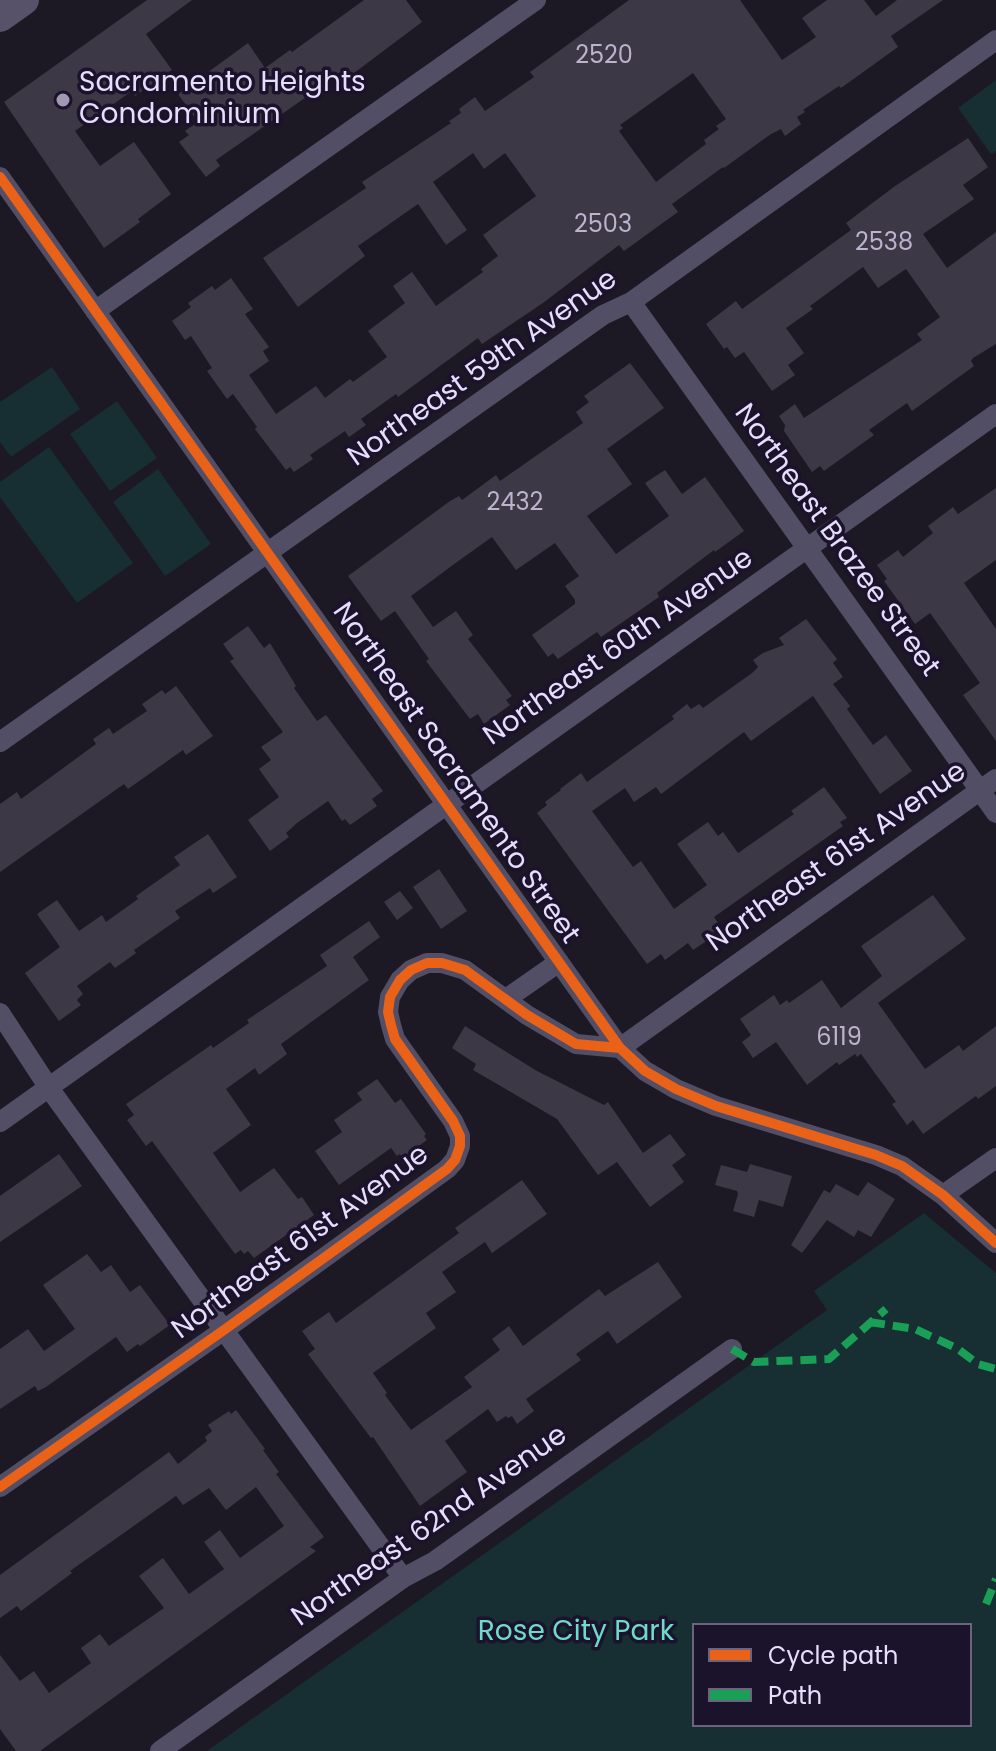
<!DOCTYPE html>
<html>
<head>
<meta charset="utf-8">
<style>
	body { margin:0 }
	#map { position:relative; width:996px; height:1751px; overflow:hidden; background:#1c1925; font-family:Poppins,sans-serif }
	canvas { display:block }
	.legend { position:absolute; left:692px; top:1623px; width:280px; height:104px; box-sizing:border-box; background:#1a132b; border:2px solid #6c647f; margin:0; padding:10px 14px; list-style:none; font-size:24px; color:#e6defd }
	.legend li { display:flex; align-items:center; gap:16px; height:40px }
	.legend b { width:40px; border:2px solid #6c647f }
</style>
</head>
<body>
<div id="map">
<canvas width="996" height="1751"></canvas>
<ul class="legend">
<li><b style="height:10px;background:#ea6118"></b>Cycle path</li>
<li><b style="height:10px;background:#1a9f57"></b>Path</li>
</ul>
</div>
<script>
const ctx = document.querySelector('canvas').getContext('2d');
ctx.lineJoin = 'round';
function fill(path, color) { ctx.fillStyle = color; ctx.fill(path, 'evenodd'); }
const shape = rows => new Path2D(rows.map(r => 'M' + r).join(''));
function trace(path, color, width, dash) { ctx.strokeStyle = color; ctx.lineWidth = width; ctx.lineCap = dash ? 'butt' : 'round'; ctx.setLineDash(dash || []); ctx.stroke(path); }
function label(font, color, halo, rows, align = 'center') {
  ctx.font = font + ' Poppins,sans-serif'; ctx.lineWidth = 7; ctx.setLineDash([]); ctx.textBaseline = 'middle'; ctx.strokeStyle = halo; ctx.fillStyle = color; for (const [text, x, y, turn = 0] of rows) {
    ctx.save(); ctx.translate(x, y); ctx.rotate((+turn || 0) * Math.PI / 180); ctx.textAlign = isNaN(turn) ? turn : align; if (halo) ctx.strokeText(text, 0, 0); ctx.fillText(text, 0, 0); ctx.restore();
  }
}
fill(shape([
	[996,80,996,151,991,154,958,108],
	[52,367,80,409,11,457,0,442,0,402],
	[117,401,157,458,110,491,70,434],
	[49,447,133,563,77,603,0,497,0,482],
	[158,469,211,544,165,576,113,502],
	[924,1213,996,1273,996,1751,207,1751,827,1310,814,1291],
	[694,1625,970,1625,970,1725,694,1725]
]), '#172e32');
fill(shape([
	[147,0,192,0,146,34,172,70,135,96,132,91,75,131,100,166,134,142,171,194,138,219,140,222,104,248,4,102],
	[364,0,406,0,422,22,350,76,345,70,216,160,220,166,206,177,179,142,189,135,185,131,198,122,178,94,248,43,265,68,290,50,292,52],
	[629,0,740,0,782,60,816,37,802,18,827,0,864,0,876,16,897,0,943,0,891,36,898,47,841,88,839,86,803,110,805,112,797,117,801,124,785,136,781,129,771,134,724,168,723,167,672,204,678,212,624,251,619,245,543,303,482,344,478,338,398,397,396,394,361,419,366,425,349,437,345,431,310,455,313,459,294,472,290,467,286,470,255,429,257,427,233,394,227,399,207,371,212,368,191,336,185,340,172,321,191,307,188,303,212,286,215,290,231,278,253,309,245,314,269,347,263,351,269,361,249,375,276,414,316,386,325,398,350,379,353,382,387,357,368,331,405,303,393,286,412,272,436,306,483,272,481,269,498,256,483,235,536,196,505,153,484,169,473,153,433,182,467,230,446,245,418,204,358,246,365,256,298,307,263,258,366,188,362,182,451,123,449,121,461,113,459,109,475,97,485,111,534,77,530,72],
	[693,73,726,119,716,126,719,129,704,140,706,144,656,182,619,131,623,128,620,125],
	[968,138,988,167,963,185,974,199,923,234,947,268,996,232,996,344,973,358,971,361,974,366,912,411,907,403,869,430,874,435,824,471,820,466,812,472,784,431,785,425,779,416,795,404,804,418,922,340,917,334,940,317,906,269,878,288,863,267,810,306,813,309,786,328,804,353,788,365,795,375,772,391,744,352,735,358,727,347,724,349,706,324,736,301,742,309,851,230,846,223,895,186],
	[630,363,664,408,607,449,632,484,587,516,616,554,669,516,645,483,665,470,682,494,705,477,744,531,715,552,714,550,657,593,659,597,601,637,597,632,558,659,553,653,548,657,532,635,575,604,575,600,565,586,579,576,555,543,516,570,492,537,457,562,411,596,433,627,456,611,473,635,468,639,512,696,506,700,510,705,484,724,478,714,470,719,426,661,429,659,395,611,381,621,348,576,450,501,459,496,462,500,496,475,500,481,583,423,576,412,589,402,584,396],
	[996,488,996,560,964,583,996,629,996,741,963,695,980,683,930,613,915,624,884,581,887,579,877,565,898,550,903,557,933,533,928,526,953,507,958,514],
	[806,619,837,659,833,663,843,677,833,684,850,706,847,709,873,745,886,735,912,771,880,794,813,696,751,741,744,732,661,794,656,787,634,802,625,788,592,811,633,867,641,861,674,909,707,885,677,844,708,822,718,836,723,832,738,853,794,814,791,811,824,787,847,818,840,822,843,826,714,917,723,930,693,950,688,943,665,960,661,954,647,964,537,813,547,805,545,802,561,790,560,789,581,773,587,782,674,719,672,716,687,704,691,709,699,704,703,708,752,673,758,667,753,660,763,653,784,645,779,638],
	[248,626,264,648,270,643,296,686,294,688,317,721,326,715,383,791,372,799,377,806,350,825,345,819,342,821,328,801,297,823,286,833,289,837,270,851,248,820,279,797,259,769,271,760,261,747,283,732,230,661,234,659,223,644],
	[176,686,213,736,186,755,183,750,128,789,124,784,0,872,0,804,17,792,21,799,96,744,93,739,109,728,113,734,147,711,142,704,162,690,165,694],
	[208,834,237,877,213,893,210,888,175,911,180,918,134,950,136,953,115,968,110,962,77,986,83,994,77,1000,81,1005,59,1021,25,973,60,947,37,914,57,900,79,931,102,915,106,922,138,899,136,896,180,865,174,857],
	[439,869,467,911,441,929,413,887],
	[400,891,413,908,397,920,384,902],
	[933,895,966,939,878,1003,925,1069,959,1045,963,1051,996,1026,996,1086,978,1099,976,1096,962,1106,923,1134,913,1120,907,1125,892,1104,896,1102,861,1054,857,1057,855,1054,839,1065,837,1062,807,1085,776,1042,753,1058,742,1042,751,1035,740,1019,774,995,780,1005,787,1000,789,1003,822,980,841,1008,882,976,861,946],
	[369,921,380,937,353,957,369,980,281,1044,287,1054,259,1075,255,1068,226,1089,251,1125,213,1153,240,1192,274,1168,298,1199,302,1197,314,1215,254,1258,248,1251,244,1254,241,1250,235,1254,152,1141,146,1146,127,1120,134,1115,126,1104,211,1045,213,1048,249,1023,247,1020,327,966,320,955],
	[465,1026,537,1071,604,1105,608,1102,643,1153,670,1134,686,1155,672,1165,684,1182,650,1207,617,1162,598,1175,557,1119,473,1070,476,1064,452,1048],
	[377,1079,395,1103,401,1099,426,1134,424,1136,427,1140,402,1158,400,1154,397,1156,391,1148,339,1185,315,1151,342,1132,334,1120,362,1100,357,1093],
	[59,1154,82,1186,0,1242,0,1196],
	[750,1164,792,1176,783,1207,759,1200,754,1217,733,1211,738,1194,737,1191,715,1185,721,1165,747,1172],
	[522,1180,547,1214,492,1253,485,1242,442,1272,456,1292,426,1313,436,1328,373,1373,387,1393,385,1395,411,1430,472,1387,464,1377,500,1350,492,1339,509,1326,523,1346,599,1289,605,1296,658,1262,682,1297,617,1344,608,1331,576,1354,581,1360,526,1399,534,1411,517,1424,512,1416,508,1418,506,1416,497,1422,488,1409,445,1441,467,1472,420,1506,373,1437,371,1438,308,1354,315,1349,302,1331,329,1312,336,1323,459,1233,455,1228],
	[868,1182,895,1199,871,1237,858,1230,854,1237,827,1220,802,1253,791,1245,824,1190,830,1193,836,1184,858,1196],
	[87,1254,101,1272,111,1265,130,1292,140,1285,170,1325,140,1346,138,1344,127,1352,116,1337,46,1387,38,1391,35,1386,0,1409,0,1349,28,1329,44,1351,75,1329,43,1285],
	[236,1410,265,1449,263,1450,279,1472,276,1474,324,1537,310,1547,316,1551,40,1751,16,1751,0,1729,0,1655,20,1681,34,1671,49,1693,91,1663,81,1648,100,1634,109,1646,164,1608,139,1576,163,1558,189,1594,224,1569,204,1542,220,1530,240,1558,284,1526,256,1487,226,1510,209,1488,183,1505,176,1496,70,1571,72,1573,21,1611,17,1606,0,1618,0,1575,169,1452,178,1464,207,1441,205,1437,212,1431,208,1425,229,1411,231,1414]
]), '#3c3846');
trace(shape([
	[0,177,620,1048,645,1071,676,1089,716,1106,876,1155,902,1166,943,1195,996,1243],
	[631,302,996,813],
	[95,311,536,0],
	[0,742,603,315,631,302,996,40],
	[506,999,559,962],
	[0,1013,49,1088,403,1578],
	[0,1122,996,414],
	[943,1195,996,1158],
	[0,1487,224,1330,447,1169,455,1160,460,1146,460,1136,453,1121,395,1039,391,1025,388,1012,390,997,400,980,411,970,427,963,442,963,465,970,527,1015,576,1044,620,1048,996,779],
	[160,1751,403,1578,435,1561,732,1349]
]), '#524e65', 20);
trace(shape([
	[0,17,24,0]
]), '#57526a', 30);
trace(shape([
	[869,1322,915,1329,958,1349,978,1364,996,1369],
	[732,1349,754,1362,829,1359,886,1309],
	[986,1604,996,1579]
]), '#1a9f57', 8, [16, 8]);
trace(shape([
	[0,177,620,1048,645,1071,676,1089,716,1106,876,1155,902,1166,943,1195,996,1243],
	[0,1487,224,1330,447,1169,455,1160,460,1146,460,1136,453,1121,395,1039,391,1025,388,1012,390,997,400,980,411,970,427,963,442,963,465,970,527,1015,576,1044,620,1048]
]), '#ea6118', 10);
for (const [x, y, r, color] of [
	[63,100,8,"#9f99b1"]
]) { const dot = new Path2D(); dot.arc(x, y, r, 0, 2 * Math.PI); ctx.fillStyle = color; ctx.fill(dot); trace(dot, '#1a132b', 3); }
label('24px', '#bcb4cf', null, [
	["2520",604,57],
	["2503",603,226],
	["2538",884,244],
	["2432",515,504],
	["6119",839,1039]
]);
label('28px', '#e6defd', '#1a132b', [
	["Sacramento Heights",79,84],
	["Condominium",79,116]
], 'left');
label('28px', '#e6defd', '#1a132b', [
	["Northeast 59th Avenue",483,369,-35],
	["Northeast Brazee Street",836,541,54],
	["Northeast 60th Avenue",619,648,-35],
	["Northeast Sacramento Street",455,774,55],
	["Northeast 61st Avenue",837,858,-35],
	["Northeast 61st Avenue",301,1243,-36],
	["Northeast 62nd Avenue",430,1527,-35]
]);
label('28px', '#6ddacd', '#1a132b', [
	["Rose City Park",576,1633]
]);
</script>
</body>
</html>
